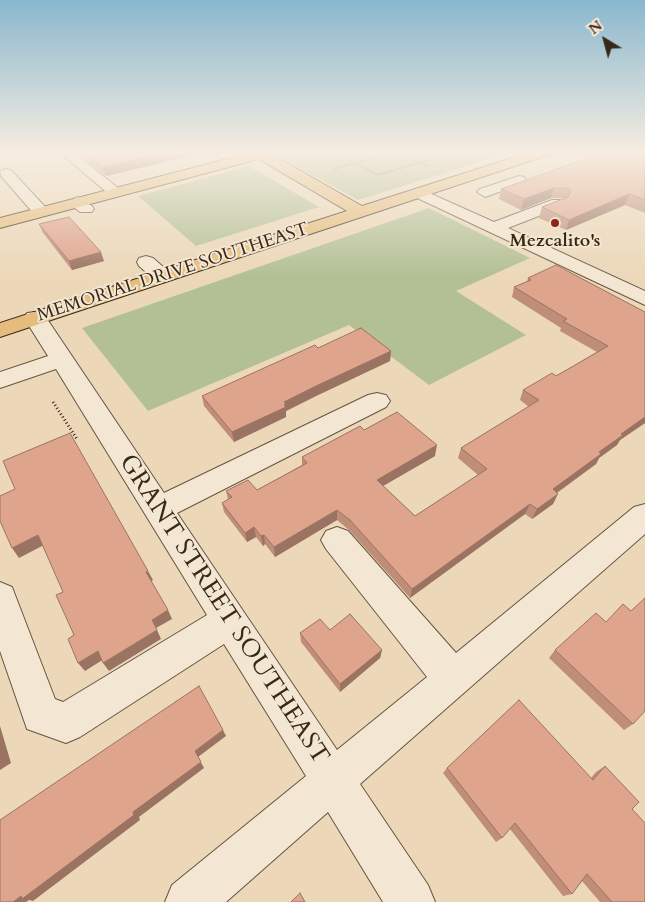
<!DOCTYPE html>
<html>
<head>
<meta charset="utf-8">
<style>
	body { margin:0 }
	#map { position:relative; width:645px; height:902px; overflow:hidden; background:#ecd8b9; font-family:Cardo,serif }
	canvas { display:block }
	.north { position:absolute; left:580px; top:15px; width:50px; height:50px; -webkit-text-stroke:4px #f3e6d2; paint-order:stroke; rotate:323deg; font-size:14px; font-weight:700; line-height:20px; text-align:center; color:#382917 }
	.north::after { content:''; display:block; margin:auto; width:18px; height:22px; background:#382917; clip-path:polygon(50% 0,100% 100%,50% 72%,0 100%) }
</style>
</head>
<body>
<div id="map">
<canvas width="645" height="902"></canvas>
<div class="north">N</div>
</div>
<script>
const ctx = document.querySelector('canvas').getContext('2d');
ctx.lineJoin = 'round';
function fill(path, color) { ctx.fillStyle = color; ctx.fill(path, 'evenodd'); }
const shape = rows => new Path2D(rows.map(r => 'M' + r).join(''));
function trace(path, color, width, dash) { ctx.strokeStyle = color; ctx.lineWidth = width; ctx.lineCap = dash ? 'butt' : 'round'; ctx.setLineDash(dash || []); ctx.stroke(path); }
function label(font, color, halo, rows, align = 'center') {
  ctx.font = font + ' Cardo,serif'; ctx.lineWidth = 4; ctx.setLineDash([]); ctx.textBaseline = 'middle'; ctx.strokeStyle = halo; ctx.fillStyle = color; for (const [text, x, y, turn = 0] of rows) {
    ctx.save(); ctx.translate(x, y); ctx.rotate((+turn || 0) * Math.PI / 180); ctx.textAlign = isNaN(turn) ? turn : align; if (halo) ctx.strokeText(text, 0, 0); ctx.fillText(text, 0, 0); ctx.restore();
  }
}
fill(shape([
	[269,151,515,151,358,200],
	[249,166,319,207,196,246,138,196],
	[429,208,530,258,456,291,526,335,429,385,349,325,148,411,82,328]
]), '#b2c094');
const minor = shape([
	[58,151,72,151,123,192,120,195,110,195,58,151],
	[248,151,281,151,279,154,261,158,248,151],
	[586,151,605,151,607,153,600,157,588,154,586,151],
	[6,169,11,170,47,209,49,212,47,215,35,215,1,176,0,171,6,169],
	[519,176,524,177,526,180,524,183,485,197,477,192,480,189,519,176],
	[418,188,494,222,552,200,564,200,566,203,564,206,508,228,645,291,645,305,413,196,410,193,413,190,418,188],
	[77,197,92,206,94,209,92,212,80,212,71,205,69,202,77,197],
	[146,256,153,258,169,272,172,276,169,280,155,280,139,266,137,262,139,258,146,256],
	[35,312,43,313,164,493,368,395,377,393,386,395,390,401,386,407,177,513,337,750,427,677,326,549,321,540,326,531,337,527,348,531,456,653,634,507,645,504,645,534,360,784,428,885,435,902,383,902,328,812,226,902,165,902,172,885,306,776,224,644,80,737,66,743,27,729,0,651,0,582,12,587,55,699,63,702,207,615,56,369,0,388,0,372,48,356,24,318,27,313,35,312]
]);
const major = shape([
	[258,151,266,151,362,206,534,151,553,151,551,154,0,337,0,323,347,211,259,159,0,228,0,218,258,151]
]);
trace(minor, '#655540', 2);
trace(major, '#382917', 2);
trace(shape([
	[330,151,378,175,459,151],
	[391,151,430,167],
	[313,158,341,151],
	[333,169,399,151]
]), '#382917', 2, [0.5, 1]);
trace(shape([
	[53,402,77,439]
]), '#382917', 3, [1, 2.5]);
fill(minor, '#f3e6d2');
fill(major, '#e6bc7c');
fill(shape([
	[75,151,198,151,198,154,106,176],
	[645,151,645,213,625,205,566,230,539,218,542,207,564,198,551,198,521,210,499,199,501,189],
	[39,224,104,261,72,270,43,233],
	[528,278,645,312,645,423,620,440,617,445,599,458,596,464,557,493,553,504,532,519,525,514,410,598,349,530,337,520,275,557,265,544,263,546,256,537,247,542,224,512,222,503,228,499,226,491,257,490,302,465,302,457,364,430,435,456,383,486,415,516,478,475,458,458,461,448,529,407,520,400,523,390,556,376,597,352,560,331,561,328,512,297,514,287,527,282],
	[318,348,391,351,390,361,316,396,286,411,286,417,234,442,204,406,202,396],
	[631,611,633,724,624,730,549,658,555,650,606,622],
	[330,630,382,650,380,658,340,692,301,642,300,633],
	[605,766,632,809,645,902,600,902,582,881,572,894,563,896,510,829,502,838,496,842,443,773,447,768,591,778,596,772]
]), '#bf8d78');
fill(shape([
	[175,151,198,151,198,154,106,176,103,167],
	[554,188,551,198,521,210,524,199],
	[629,194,625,205,566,230,569,220],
	[101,252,104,261,72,270,69,261],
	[391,351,390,361,316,396,286,411,286,417,234,442,232,432,284,402,316,386],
	[645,417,645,423,620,440,617,445,599,458,596,464,548,499,553,489,621,434],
	[437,445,435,456,376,490,377,480],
	[558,494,553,504,532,519,537,509],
	[530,504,525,514,410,598,412,589],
	[337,510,337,520,275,557,274,547],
	[254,527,256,537,247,542,245,533],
	[38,535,44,545,19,558,12,548],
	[264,535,265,544,263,546,261,536],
	[148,571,153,580,150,582,146,572],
	[168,610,172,619,156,628,152,620],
	[157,630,161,639,109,671,103,663],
	[382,650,380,658,340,692,340,684],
	[98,651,104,659,85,671,78,663],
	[0,726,11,763,0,770],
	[223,730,226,736,198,757,204,768,139,817,140,820,33,901,29,900,26,902,13,902,133,812,195,751]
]), '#9b7362');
const building = shape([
	[83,151,175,151,103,167,83,151],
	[608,151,645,151,645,200,629,194,569,220,542,207,568,197,571,191,567,188,554,188,524,199,501,189,608,151],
	[69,217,101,252,69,261,39,224,69,217],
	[556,265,645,312,645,417,621,434,623,435,599,452,601,454,553,489,558,494,537,509,530,504,412,589,350,520,337,510,274,547,264,535,261,536,254,527,245,533,222,503,232,497,226,491,248,480,257,490,307,463,302,457,360,426,364,430,397,412,437,445,377,480,415,516,487,469,461,448,539,400,523,390,552,373,556,376,608,346,563,321,567,319,514,287,531,280,528,278,556,265],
	[361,328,391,351,316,386,284,402,286,404,284,405,286,407,232,432,202,396,315,345,318,348,361,328],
	[70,433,148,571,146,572,168,610,152,620,157,630,103,663,98,651,78,663,68,639,74,635,56,595,63,592,38,535,12,548,0,521,0,496,15,489,3,461,70,433],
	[645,598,645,711,633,724,555,650,596,613,606,622,623,604,631,611,645,598],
	[350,614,382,650,340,684,300,633,320,619,330,630,350,614],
	[199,686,223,730,195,751,201,762,133,812,134,815,22,899,21,896,13,902,0,902,0,820,199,686],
	[519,700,593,780,605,766,639,802,632,809,645,823,645,902,612,902,587,874,572,894,515,823,502,838,447,768,519,700],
	[300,893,305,902,291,902,300,893]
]);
fill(building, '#dea48c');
trace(building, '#9b7362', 1);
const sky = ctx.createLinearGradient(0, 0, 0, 277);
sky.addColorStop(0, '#89b7cf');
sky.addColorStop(0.55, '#f6ede0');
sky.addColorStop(1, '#f6ede000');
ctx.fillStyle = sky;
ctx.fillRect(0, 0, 645, 277);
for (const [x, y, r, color] of [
	[555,223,5,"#8f2418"]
]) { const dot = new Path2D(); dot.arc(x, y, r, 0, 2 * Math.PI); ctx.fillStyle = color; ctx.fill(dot); trace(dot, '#f3e6d2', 2); }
label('bold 18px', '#382917', '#f3e6d2', [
	["Mezcalito's",555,242]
]);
label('18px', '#382917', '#f3e6d2', [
	["MEMORIAL DRIVE SOUTHEAST",173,273,-18]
]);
label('25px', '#382917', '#f3e6d2', [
	["GRANT STREET SOUTHEAST",223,610,57]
]);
</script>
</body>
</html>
